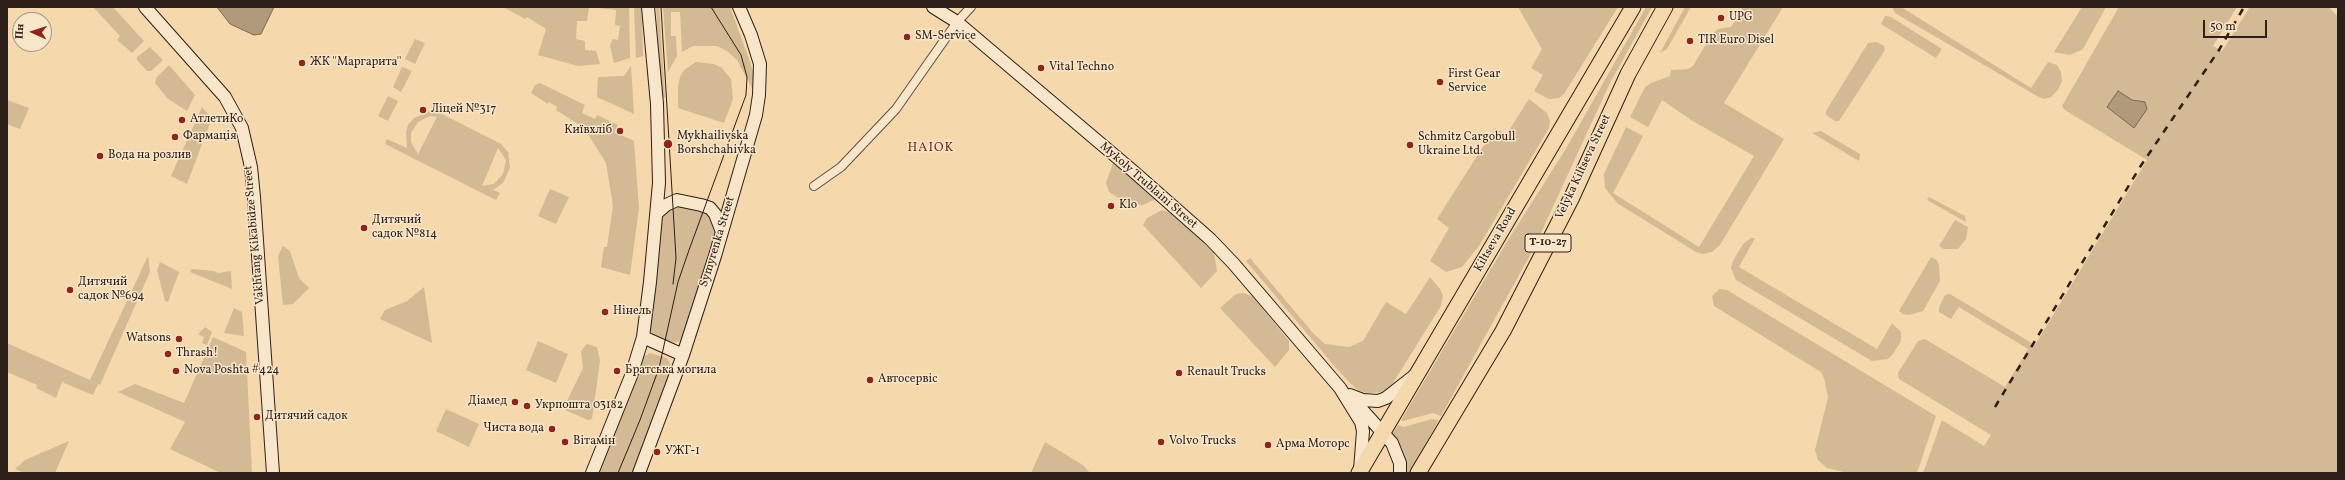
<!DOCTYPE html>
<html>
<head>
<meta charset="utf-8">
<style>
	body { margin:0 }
	#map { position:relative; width:2345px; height:480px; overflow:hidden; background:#f5d9ad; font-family:Vollkorn,serif }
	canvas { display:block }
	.frame { position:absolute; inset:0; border:8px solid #2d1f19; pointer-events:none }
	.north { position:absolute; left:12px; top:12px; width:40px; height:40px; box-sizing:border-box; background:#f8e6ca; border:1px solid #a79683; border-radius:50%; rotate:273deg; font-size:11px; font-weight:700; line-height:16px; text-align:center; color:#2d1f19 }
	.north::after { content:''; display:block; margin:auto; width:14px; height:18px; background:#8f2418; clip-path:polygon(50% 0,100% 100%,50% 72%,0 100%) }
	.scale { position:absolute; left:2203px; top:20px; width:64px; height:18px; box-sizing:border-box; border:2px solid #2d1f19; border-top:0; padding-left:5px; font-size:12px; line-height:14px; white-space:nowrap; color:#2d1f19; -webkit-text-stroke:3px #f8e6ca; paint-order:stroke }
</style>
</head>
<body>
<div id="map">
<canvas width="2345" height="480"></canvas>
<div class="frame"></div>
<div class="north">Пн</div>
<div class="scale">50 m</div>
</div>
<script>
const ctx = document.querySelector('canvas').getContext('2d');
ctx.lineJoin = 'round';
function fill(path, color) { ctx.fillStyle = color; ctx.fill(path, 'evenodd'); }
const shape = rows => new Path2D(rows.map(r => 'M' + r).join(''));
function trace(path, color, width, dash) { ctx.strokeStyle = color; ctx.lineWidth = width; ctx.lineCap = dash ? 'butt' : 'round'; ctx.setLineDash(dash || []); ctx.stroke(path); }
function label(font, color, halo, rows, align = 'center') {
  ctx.font = font + ' Vollkorn,serif'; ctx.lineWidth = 3; ctx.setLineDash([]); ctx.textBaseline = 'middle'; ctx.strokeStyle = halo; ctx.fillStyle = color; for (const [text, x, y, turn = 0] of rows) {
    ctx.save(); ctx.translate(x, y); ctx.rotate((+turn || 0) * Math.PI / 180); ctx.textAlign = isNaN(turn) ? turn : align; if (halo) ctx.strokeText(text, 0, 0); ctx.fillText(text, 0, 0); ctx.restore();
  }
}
fill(shape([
	[93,7,113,7,144,41,132,53,117,40,120,36],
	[503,7,629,7,630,58,614,63,610,45,613,39,618,40,620,26,615,25,616,10,589,7,587,21,577,21,576,39,585,41,585,50,596,51,600,64,578,66,538,55,546,29,527,17,525,19],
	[634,7,641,7,642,16,643,56,636,58],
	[656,7,659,7,665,97,662,98],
	[663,7,730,7,750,62,753,72,753,90,737,60,727,51,717,46,693,46,682,52,680,12,671,12,671,36,676,36,677,56,668,72],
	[1518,7,1618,7,1564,94,1559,98,1549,99,1534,91,1543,75,1531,68,1542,49],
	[1646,7,1652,7,1610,83,1534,248,1441,416,1433,413,1403,421,1401,420,1510,237,1567,147],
	[1685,7,1691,7,1667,49,1660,53],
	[1743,7,1783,7,1724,103,1784,139,1720,245,1712,252,1703,254,1696,252,1617,203,1605,188,1604,174,1626,127,1643,136,1613,193,1699,247,1754,156,1691,120,1662,100,1648,127,1630,117,1645,87,1651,83,1670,76,1671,70,1688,69,1693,66,1712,34,1718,29,1731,27],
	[1892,7,1901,7,2031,88,2048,62,2057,65,2061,72,2062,81,2058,90,2051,97,2044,99,2037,96,1895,13],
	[2082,7,2106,7,2083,49,2070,55,2054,52],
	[2119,7,2237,7,2213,46,2222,51,2250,7,2329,7,2338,17,2338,473,1923,473,1942,420,1984,446,1991,435,1899,379,1898,373,1918,341,1925,339,2005,387,2028,349,1959,307,1951,319,1939,312,1939,307,1945,295,1950,294,2035,345,2147,160,2065,110,2062,106],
	[1885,16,1891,17,1942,49,1936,58,1881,24],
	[415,39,425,43,415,64,405,59],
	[1877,42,1884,46,1885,50,1839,121,1835,121,1826,115,1826,111,1868,43],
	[150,47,163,60,151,71,147,71,137,60,137,57],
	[696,62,714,64,722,68,731,79,733,99,724,123,678,108,678,87,680,77,684,70],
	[169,65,195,95,187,111,168,99,155,83,156,78],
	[631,66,634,114,597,97,598,77,624,76],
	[402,67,412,71,401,92,393,87],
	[540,83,585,105,582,113,595,119,597,115,618,125,614,132,634,141,639,208,630,275,601,267,604,247,607,247,613,206,606,163,584,128,556,110,557,107,549,102,548,104,531,93,535,85],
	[388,96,398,101,388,121,378,116],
	[1529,99,1547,113,1550,121,1549,128,1479,246,1462,267,1446,272,1430,261,1449,228,1437,219,1495,128,1506,135],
	[7,100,29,108,20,129,7,124],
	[202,107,212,118,187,184,171,176],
	[429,112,438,112,501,144,508,152,510,168,503,183,493,190,500,193,496,200,385,144,387,139,407,148,406,132,408,125,414,118],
	[430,116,437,117,418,154,411,142,411,133,418,122],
	[498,148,506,160,503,174,494,184,482,186],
	[1821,131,1860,154,1859,161,1812,133],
	[1113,163,1158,198,1143,205,1126,203,1109,192,1106,183],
	[550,189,569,197,556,224,538,216],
	[1929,197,1965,216,1966,222,1927,200],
	[684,204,704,210,715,220,717,229,684,337,681,341,672,343,655,338,649,328,662,219,666,210],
	[1162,210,1172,213,1214,253,1217,271,1201,288,1143,225,1147,218],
	[1955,220,1968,227,1966,239,1958,249,1944,249,1939,246],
	[1751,238,1755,238,1739,267,1877,349,1892,323,1901,332,1901,341,1893,354,1888,359,1872,361,1736,280,1731,268,1733,261,1743,244],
	[283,246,290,251,299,278,309,288,293,304,283,305,278,256],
	[148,256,150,272,100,385,98,384,93,395,62,382,56,398,36,388,37,385,7,372,7,343,90,380],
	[1931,257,1937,260,1939,265,1940,281,1923,311,1909,315,1903,314,1899,311],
	[1250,258,1313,333,1325,344,1349,347,1363,341,1386,302,1406,314,1430,277,1440,289,1443,296,1441,306,1391,386,1384,392,1366,393,1358,390,1351,384,1336,368,1246,261],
	[160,262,179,272,168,302,165,301,157,270],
	[192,269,214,271,218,273,231,271,232,289,190,272],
	[424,287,432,343,380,319,385,310,407,301],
	[1719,289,1727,290,1936,416,1917,473,1848,473,1827,468,1818,460,1815,450,1828,397,1824,378,1821,372,1714,306,1712,296],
	[1244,293,1253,297,1289,341,1289,350,1275,367,1220,308,1236,294],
	[234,308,242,312,244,336,224,333],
	[205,327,212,332,207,345,202,343,204,337,198,334],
	[213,337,246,352,252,473,221,473,170,449,185,422,118,392,135,384,184,403],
	[538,341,568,354,556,383,526,370],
	[587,344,597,347,600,361,592,419,588,420,565,410,567,401,583,368,581,351],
	[650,353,667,358,673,369,634,473,598,473,641,358],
	[446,409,479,424,469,447,436,431],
	[1432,419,1439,420,1409,473,1406,473,1391,436,1398,425,1404,427],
	[69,441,55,473,24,473,15,469,25,460],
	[1045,442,1083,465,1090,473,1031,473]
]), '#d3b994');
const water = shape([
	[217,7,274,7,261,34,254,35,230,24,217,7],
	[2118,91,2132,100,2145,102,2147,109,2134,128,2107,107,2118,91]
]);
fill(water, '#b19a7b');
trace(water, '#7c6954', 1);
const street = shape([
	[814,186,841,167,896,109,957,22,971,7]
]);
const secondary = shape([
	[145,7,225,97,242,128,251,167,254,197,273,473],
	[933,7,957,22,1133,171,1210,239,1233,263,1340,388,1361,422,1363,431,1360,470],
	[658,212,666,205,677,200,701,205,710,208,715,214,722,232],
	[643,337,683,355],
	[1350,395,1363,400,1378,401,1386,398,1414,376],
	[1355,402,1392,443,1400,463,1400,473],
	[592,473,631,376,643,337,650,282,659,183,657,104,648,7],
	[639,473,683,355,715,256,756,115,759,95,760,64,751,35,739,7]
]);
const highway = shape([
	[1359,473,1633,7],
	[1418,473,1503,331,1572,197,1628,74,1665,7]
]);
trace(street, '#5f4e3e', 10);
trace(secondary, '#2d1f19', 14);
trace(highway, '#2d1f19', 17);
trace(street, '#f8e6ca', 8);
trace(secondary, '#f8e6ca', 12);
trace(highway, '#f5d9ad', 15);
trace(shape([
	[661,7,676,258,673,284],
	[618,473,640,420,659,368,678,282,689,250,746,95,747,77,741,55,711,7]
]), '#2d1f19', 1);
trace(shape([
	[1995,407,2140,167,2219,50,2244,7]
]), '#2d1f19', 2.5, [7, 7]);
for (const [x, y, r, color] of [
	[1721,18,4,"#8f2418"],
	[907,37,4,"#8f2418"],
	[1690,41,4,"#8f2418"],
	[302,63,4,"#8f2418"],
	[1041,68,4,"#8f2418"],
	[1440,82,4,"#8f2418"],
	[423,110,4,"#8f2418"],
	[182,120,4,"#8f2418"],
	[620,131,4,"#8f2418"],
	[175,137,4,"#8f2418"],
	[668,144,5,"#8f2418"],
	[1410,145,4,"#8f2418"],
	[100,156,4,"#8f2418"],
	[1111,206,4,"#8f2418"],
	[364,228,4,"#8f2418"],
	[70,290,4,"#8f2418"],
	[605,312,4,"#8f2418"],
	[179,339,4,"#8f2418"],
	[168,354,4,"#8f2418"],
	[176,371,4,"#8f2418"],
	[617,371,4,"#8f2418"],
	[1179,373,4,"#8f2418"],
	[870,380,4,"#8f2418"],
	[515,402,4,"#8f2418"],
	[527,406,4,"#8f2418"],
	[257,417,4,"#8f2418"],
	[552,429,4,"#8f2418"],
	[565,442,4,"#8f2418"],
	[1161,442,4,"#8f2418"],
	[1268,445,4,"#8f2418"],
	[657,452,4,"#8f2418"]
]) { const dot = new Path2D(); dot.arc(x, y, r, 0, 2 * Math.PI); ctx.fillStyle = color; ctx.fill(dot); trace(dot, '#f8e6ca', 1.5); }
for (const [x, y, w] of [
	[1548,243,46]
]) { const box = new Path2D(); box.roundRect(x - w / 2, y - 9, w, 18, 3); ctx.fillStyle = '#f8e6ca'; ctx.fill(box); trace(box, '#2d1f19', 1); }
label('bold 11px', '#2d1f19', null, [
	["Т-10-27",1548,243]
]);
label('12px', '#2d1f19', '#f8e6ca', [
	["UPG",1729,18],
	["SM-Service",915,37],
	["TIR Euro Disel",1698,41],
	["ЖК ''Маргарита''",310,63],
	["Vital Techno",1049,68],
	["First Gear",1448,75],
	["Service",1448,89],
	["Ліцей №317",431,110],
	["АтлетиКо",190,120],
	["Київхліб",612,131,"right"],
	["Фармація",183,137],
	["Mykhailivska",677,137],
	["Borshchahivka",677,151],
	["Schmitz Cargobull",1418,138],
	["Ukraine Ltd.",1418,152],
	["Вода на розлив",108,156],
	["Klo",1119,206],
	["Дитячий",372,221],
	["садок №814",372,235],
	["Дитячий",78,283],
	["садок №694",78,297],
	["Нінель",613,312],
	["Watsons",171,339,"right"],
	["Thrash!",176,354],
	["Nova Poshta #424",184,371],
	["Братська могила",625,371],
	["Renault Trucks",1187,373],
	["Автосервіс",878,380],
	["Діамед",507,402,"right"],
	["Укрпошта 03182",535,406],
	["Дитячий садок",265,417],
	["Чиста вода",544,429,"right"],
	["Вітамін",573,442],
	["Volvo Trucks",1169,442],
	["Арма Моторс",1276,445],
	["УЖГ-1",665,452]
], 'left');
label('12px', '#2d1f19', '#f8e6ca', [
	["Velyka Kiltseva Street",1584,167,-65],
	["Mykoly Trublaini Street",1148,186,41],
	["Vakhtang Kikabidze Street",255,235,-95],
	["Kiltseva Road",1496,240,-60],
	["Symyrenka Street",718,242,-73]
]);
ctx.letterSpacing = '1px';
label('13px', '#7a1f14', '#f8e6ca', [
	["HAIOK",931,149]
]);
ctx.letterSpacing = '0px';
</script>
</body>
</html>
